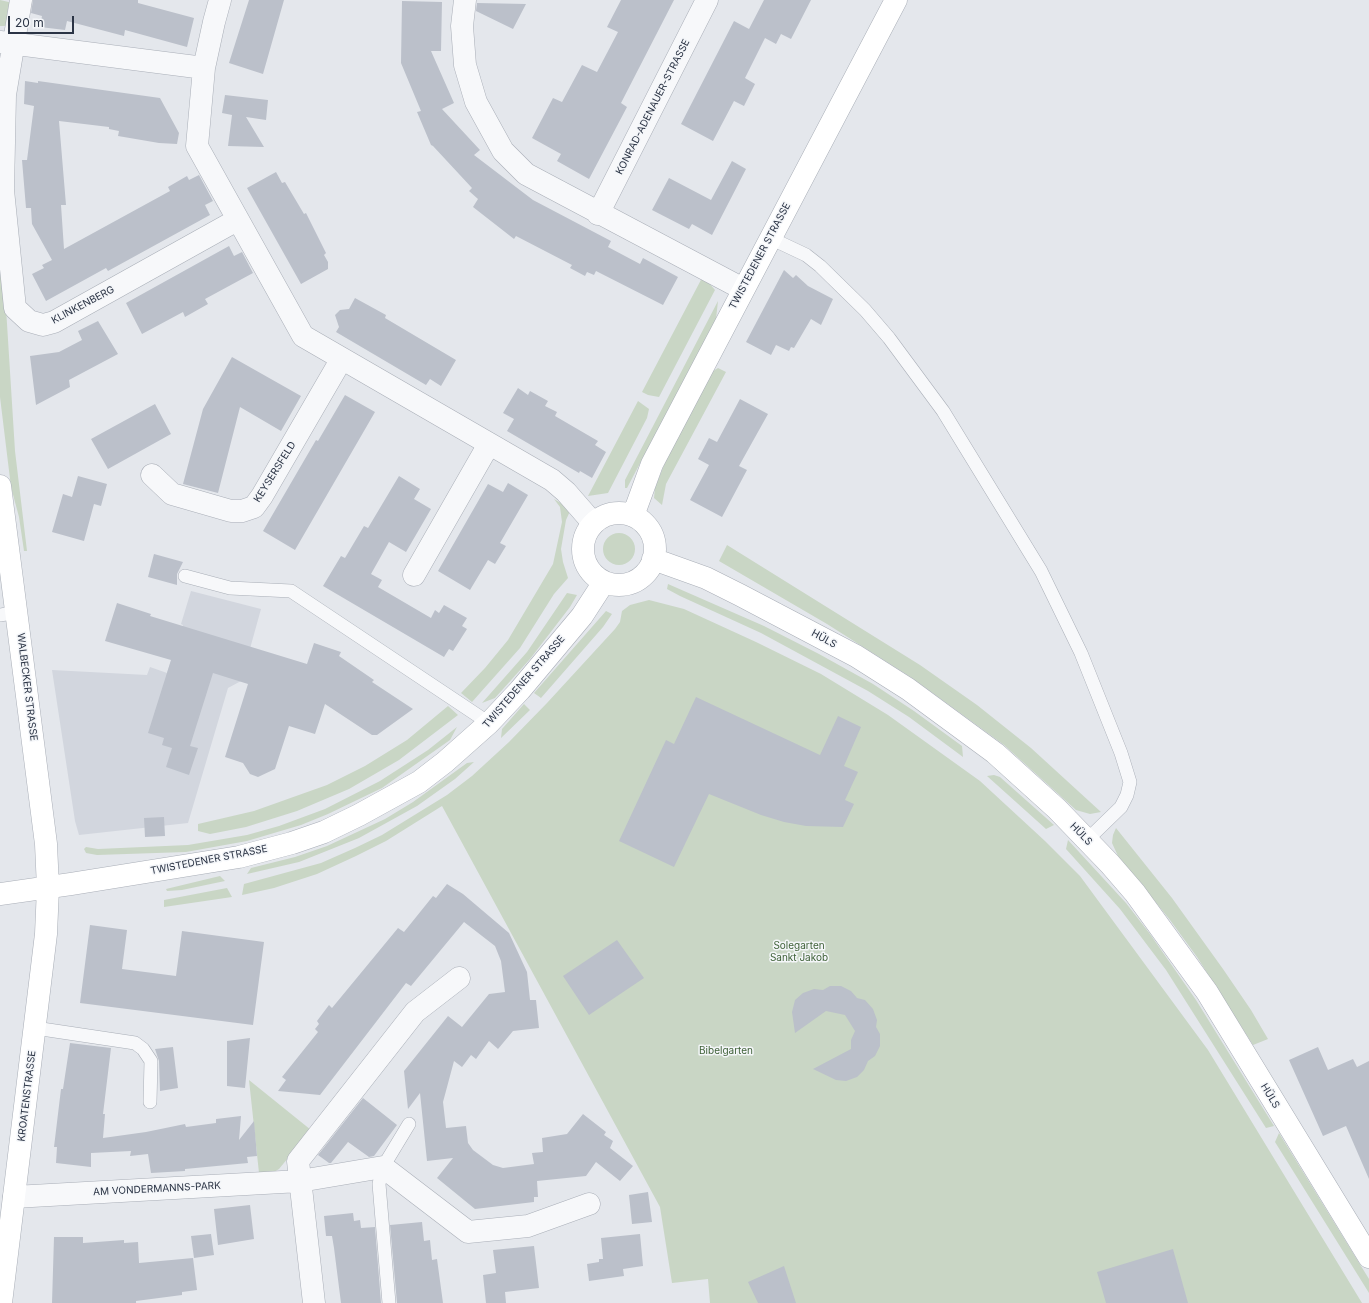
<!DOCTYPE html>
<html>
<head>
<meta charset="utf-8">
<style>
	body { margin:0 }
	#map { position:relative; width:1369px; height:1303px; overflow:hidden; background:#e4e7ec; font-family:Inter,sans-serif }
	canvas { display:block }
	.scale { position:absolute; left:8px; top:16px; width:66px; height:18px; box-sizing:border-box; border:2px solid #2b3445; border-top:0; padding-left:5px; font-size:12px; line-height:14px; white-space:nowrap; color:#2b3445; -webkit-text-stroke:3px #f4f6f9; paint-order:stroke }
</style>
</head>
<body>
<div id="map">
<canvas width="1369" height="1303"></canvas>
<div class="scale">20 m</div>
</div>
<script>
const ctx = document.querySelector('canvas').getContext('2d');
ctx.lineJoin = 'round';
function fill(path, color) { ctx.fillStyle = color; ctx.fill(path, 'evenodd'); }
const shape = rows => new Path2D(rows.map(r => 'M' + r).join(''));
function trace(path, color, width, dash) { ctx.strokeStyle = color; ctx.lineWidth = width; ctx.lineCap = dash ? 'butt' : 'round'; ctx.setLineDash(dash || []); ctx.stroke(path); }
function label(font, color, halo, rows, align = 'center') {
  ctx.font = font + ' Inter,sans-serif'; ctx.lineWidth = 3; ctx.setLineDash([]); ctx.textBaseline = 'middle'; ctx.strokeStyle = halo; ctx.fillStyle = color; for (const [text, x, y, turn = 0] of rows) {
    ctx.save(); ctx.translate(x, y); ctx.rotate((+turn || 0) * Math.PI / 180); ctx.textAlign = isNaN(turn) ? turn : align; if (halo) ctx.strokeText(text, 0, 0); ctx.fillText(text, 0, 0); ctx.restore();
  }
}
fill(shape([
	[191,591,261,609,241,681,228,688,188,823,79,835,75,821,52,670,147,675,150,667,167,673,183,625,181,624]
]), '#d2d6de');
fill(shape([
	[0,0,13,3,12,17,5,26,0,26],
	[0,263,6,308,15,451,27,551,24,551,19,517,11,487,0,397],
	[703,276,715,290,659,397,648,395,642,392],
	[718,301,716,319,627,488,625,488,625,480],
	[718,368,726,372,666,484,662,505,654,498,655,488,666,460,713,371],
	[638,401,649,409,647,418,608,493,588,496],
	[554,499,571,509,566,520,561,549,563,562,568,578,554,594,520,648,472,702,461,693,485,668,508,640,553,564,562,522,560,507],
	'603 549a16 16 0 1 1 32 0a16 16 0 1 1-32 0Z',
	[727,545,920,665,977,705,1031,748,1101,812,1090,814,1076,810,1004,745,912,678,827,624,719,561],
	[668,584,764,626,819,654,873,684,914,711,962,746,963,757,909,717,868,691,761,633,680,596,667,589],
	[567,593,577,595,570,607,530,659,495,698,482,703,527,652],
	[649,600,684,609,756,642,821,674,888,715,980,781,1045,841,1080,876,1208,1050,1362,1303,710,1303,708,1279,672,1283,660,1207,442,806,386,841,356,856,317,874,274,888,242,895,244,884,321,863,355,848,382,835,447,795,472,776,509,742,547,703,615,629,620,622,622,611,630,605],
	[606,611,612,614,603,627,541,698,534,693],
	[524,704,530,710,501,738,502,729],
	[448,706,458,715,399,760,349,789,297,811,246,827,210,834,198,831,198,824,254,811,327,785,365,766,407,740],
	[457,727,450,740,382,788,328,814,301,825,247,841,186,852,97,855,86,853,84,849,86,847,98,849,188,845,247,835,279,826,325,809,380,781,428,750],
	[474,762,455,779,417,806,359,838,299,862,247,874,251,868,295,857,327,846,385,819,413,802,467,763],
	[994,775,1000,777,1054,825,1046,829,987,776],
	[1116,828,1172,898,1223,969,1251,1010,1268,1039,1253,1045,1197,957,1170,920,1118,856,1112,843,1113,835],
	[1068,840,1126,903,1150,934,1196,1000,1274,1126,1266,1128,1166,970,1120,909,1066,849],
	[220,876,225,881,182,890,167,891,166,889],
	[227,888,232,897,164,907,164,900],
	[249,1080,311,1130,279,1169,274,1172,259,1173],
	[1279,1133,1369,1279,1369,1293,1275,1142]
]), '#c9d6c5');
fill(shape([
	[33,0,138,0,138,3,194,18,187,47,125,30,124,36,67,21,65,30,40,27,42,16,31,13],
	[249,0,284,0,263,74,229,63],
	[621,0,674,0,621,103,627,107,589,179,557,161,561,154,532,138,553,98,562,102,582,65,597,72,618,32,607,27],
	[764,0,811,0,791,39,781,34,776,44,765,38,745,78,755,84,744,106,734,101,713,141,681,124,734,21,749,29],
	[402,1,442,2,441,51,431,51,454,103,442,109,480,150,474,155,533,200,611,241,608,247,640,264,643,258,678,277,663,305,596,271,594,275,587,272,585,276,570,268,572,265,516,236,514,239,473,207,478,199,469,191,472,188,433,146,431,145,417,112,421,111,401,63],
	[477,3,526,4,513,29,476,11],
	[25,81,38,83,38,81,160,98,179,133,177,144,159,143,118,136,119,131,109,129,109,127,59,121,66,205,61,205,64,249,170,191,168,187,187,176,189,180,199,175,213,201,205,205,210,215,108,271,106,268,46,301,32,274,44,268,42,265,52,260,32,224,31,208,26,208,22,160,27,160,34,106,24,104],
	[225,95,268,100,266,120,246,117,264,147,228,146,232,115,222,113],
	[732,161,746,169,712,235,692,224,689,229,652,210,669,178,711,200],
	[276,172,282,183,285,182,304,214,306,213,326,253,324,255,328,262,328,269,301,284,247,188],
	[229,246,234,256,242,252,253,273,205,299,208,304,185,317,183,312,142,334,126,303],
	[784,270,793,278,796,275,808,286,833,299,821,325,811,319,794,348,791,347,789,351,776,345,771,355,746,342],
	[355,298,386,315,385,318,456,360,441,386,430,379,426,385,336,332,339,327,335,315,340,310,349,309],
	[98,321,118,354,69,380,70,387,36,405,30,356,59,352,82,340,78,331],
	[232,357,301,396,281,431,240,407,218,493,183,484,203,409],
	[518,388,528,395,530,391,548,401,545,406,557,412,555,416,598,441,595,445,606,452,592,478,580,471,579,473,507,431,514,419,503,413],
	[345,395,375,412,295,550,263,531,316,440,318,441],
	[740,399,768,414,739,466,747,470,722,517,690,500,709,465,698,459,709,438,717,442],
	[155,404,171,434,108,469,91,439],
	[78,476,107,484,101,506,94,504,84,541,52,532,63,494,72,497],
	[399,476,420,489,414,499,431,509,406,552,389,542,371,574,382,580,378,587,431,618,435,610,439,613,444,605,467,618,462,626,467,629,453,651,449,649,444,657,323,586,341,556,345,558,364,526,368,528],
	[508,483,528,495,500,543,506,546,495,564,488,560,470,590,438,571,488,484,503,492],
	[154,554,183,562,177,574,177,585,148,577],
	[117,603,151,614,150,616,307,664,314,643,341,652,339,656,374,680,372,682,413,709,377,735,372,735,325,704,315,734,289,726,275,769,258,777,250,774,243,763,225,757,248,684,213,673,190,746,198,748,189,775,166,767,172,748,162,745,164,738,148,733,171,660,105,641],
	[696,697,820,755,838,716,861,727,844,766,858,772,845,800,854,804,843,827,806,826,784,822,761,815,709,794,674,867,619,841,666,740,674,744],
	[164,817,165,836,145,837,144,818],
	[447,884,463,894,509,933,527,972,530,1000,536,1000,539,1028,513,1031,498,1049,489,1041,476,1059,471,1055,462,1067,454,1061,443,1102,446,1128,466,1126,468,1143,473,1150,493,1165,503,1168,534,1164,532,1153,543,1152,542,1138,567,1134,583,1114,606,1132,604,1135,613,1141,610,1148,633,1166,620,1181,596,1162,586,1176,537,1181,538,1197,534,1197,534,1202,475,1209,437,1178,453,1158,427,1161,420,1093,408,1109,404,1071,448,1016,462,1027,489,994,505,992,501,961,495,946,464,922,411,986,406,983,320,1095,278,1091,286,1080,282,1077,318,1032,315,1029,319,1024,317,1021,329,1005,332,1008,398,928,404,932,433,896,436,898],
	[90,925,127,930,122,969,176,976,182,931,264,942,253,1025,80,1003],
	[617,940,644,978,589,1015,563,976],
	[830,986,841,986,851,991,857,998,865,1000,873,1009,877,1020,876,1027,880,1034,880,1046,875,1056,868,1061,864,1070,857,1077,846,1081,836,1080,813,1069,851,1049,851,1040,855,1031,845,1015,826,1011,795,1033,792,1012,795,1000,803,993,814,989,823,990],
	[250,1038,245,1088,227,1086,227,1041],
	[70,1043,111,1048,103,1114,105,1114,103,1138,146,1132,185,1124,186,1127,216,1123,216,1119,241,1116,239,1140,254,1121,257,1156,247,1157,248,1163,185,1169,185,1171,151,1173,148,1154,130,1156,131,1151,91,1153,91,1167,56,1163,57,1147,54,1147,61,1089,63,1089],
	[173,1047,178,1088,160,1091,159,1061,155,1049],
	[1318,1047,1328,1070,1353,1059,1357,1067,1369,1061,1369,1179,1346,1126,1323,1136,1289,1060],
	[363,1098,397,1125,374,1156,369,1157,348,1142,331,1163,329,1163,318,1155],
	[648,1192,652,1222,632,1224,629,1195],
	[250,1205,254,1239,218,1245,214,1209],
	[353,1213,354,1221,360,1220,361,1228,375,1227,381,1303,341,1303,334,1248,332,1236,326,1236,324,1216],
	[422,1222,424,1241,430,1240,432,1260,437,1259,443,1303,397,1303,390,1225],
	[211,1234,214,1255,194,1258,191,1236],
	[640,1234,643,1266,623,1269,624,1276,589,1281,587,1264,599,1262,599,1259,603,1259,601,1238],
	[54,1237,83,1237,83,1243,124,1240,124,1243,138,1242,139,1263,193,1258,197,1290,182,1292,182,1295,136,1301,136,1303,52,1303],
	[534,1246,539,1288,505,1292,506,1303,486,1303,483,1275,496,1273,493,1250],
	[1173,1249,1188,1303,1106,1303,1097,1272],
	[784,1266,796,1303,758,1303,748,1282]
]), '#bbc0ca');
const lane = shape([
	[770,238,806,255,820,266,865,310,889,338,943,411,1041,571,1081,653,1121,753,1130,782,1127,795,1121,807,1087,840],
	[185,576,230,588,291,591,489,723],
	[0,615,17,612],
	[35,1028,135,1043,143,1049,151,1061,150,1102],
	[389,1303,379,1184,383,1167,409,1124]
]);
const street = shape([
	[21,0,5,95,3,190,15,308,29,321,43,325,54,322,237,220],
	[465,0,462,26,465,65,476,102,503,151,526,174,743,289],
	[0,42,204,68,214,22,220,0],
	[204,68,197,146,303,336,552,480,566,492,593,523],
	[598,214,707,0],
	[152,475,172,494,231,511,242,511,254,507,262,496,341,360],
	[414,575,489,444],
	[14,1197,300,1181,383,1167,468,1232,528,1226,589,1204],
	[314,1303,298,1161,415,1012,459,978]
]);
const secondary = shape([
	[0,486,46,844,48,888,46,934,1,1303],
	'583 549a36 36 0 1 1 72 0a36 36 0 1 1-72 0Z',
	[633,516,652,464,896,0],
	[653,559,706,578,740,595,856,656,908,689,995,753,1057,809,1110,864,1135,893,1207,992,1369,1257],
	[0,894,71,884,239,857,292,843,324,832,359,815,419,782,445,762,489,723,520,690,582,616,604,582]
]);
trace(lane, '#a9aeb7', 14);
trace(street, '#a9aeb7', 23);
trace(secondary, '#a9aeb7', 23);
trace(lane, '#f7f8fa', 13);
trace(street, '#f7f8fa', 22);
trace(secondary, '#fff', 22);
label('10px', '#2b3445', '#f4f6f9', [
	["KONRAD-ADENAUER-STRASSE",653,107,-63],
	["TWISTEDENER STRASSE",760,256,-62],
	["KLINKENBERG",83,305,-28],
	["KEYSERSFELD",275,472,-58],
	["HÜLS",824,639,29],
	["TWISTEDENER STRASSE",524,682,-49],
	["WALBECKER STRASSE",27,687,83],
	["HÜLS",1081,834,46],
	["TWISTEDENER STRASSE",209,860,-11],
	["KROATENSTRASSE",27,1096,-83],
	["HÜLS",1270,1096,59],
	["AM VONDERMANNS-PARK",157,1189,-3]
]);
label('10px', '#3f6138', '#f4f6f9', [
	["Solegarten",799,946],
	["Sankt Jakob",799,958],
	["Bibelgarten",726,1051]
]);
</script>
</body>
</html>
